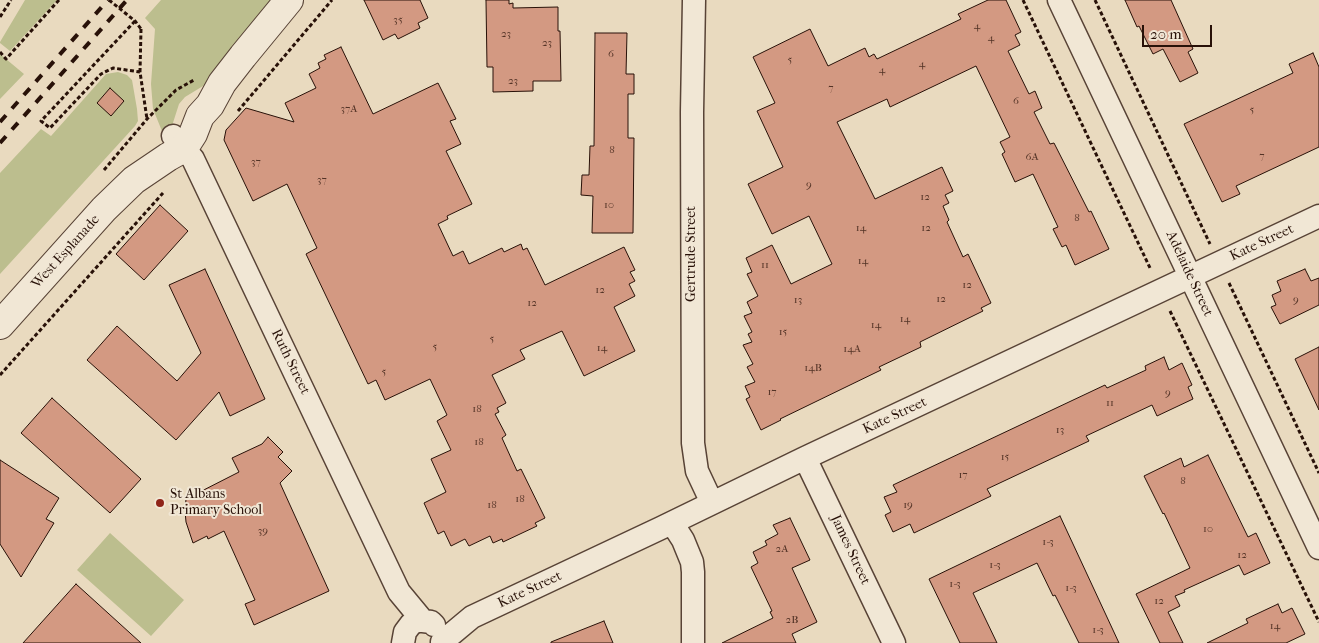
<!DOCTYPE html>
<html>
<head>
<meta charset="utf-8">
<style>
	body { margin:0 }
	#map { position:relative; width:1319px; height:643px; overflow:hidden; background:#e9dabf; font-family:"IM FELL French Canon",serif }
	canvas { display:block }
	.scale { position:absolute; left:1142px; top:25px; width:70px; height:22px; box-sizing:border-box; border:2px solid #281108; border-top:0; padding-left:6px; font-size:15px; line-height:18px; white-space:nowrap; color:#281108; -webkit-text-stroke:4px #f1e7d5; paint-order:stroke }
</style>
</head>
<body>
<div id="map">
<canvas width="1319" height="643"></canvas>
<div class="scale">20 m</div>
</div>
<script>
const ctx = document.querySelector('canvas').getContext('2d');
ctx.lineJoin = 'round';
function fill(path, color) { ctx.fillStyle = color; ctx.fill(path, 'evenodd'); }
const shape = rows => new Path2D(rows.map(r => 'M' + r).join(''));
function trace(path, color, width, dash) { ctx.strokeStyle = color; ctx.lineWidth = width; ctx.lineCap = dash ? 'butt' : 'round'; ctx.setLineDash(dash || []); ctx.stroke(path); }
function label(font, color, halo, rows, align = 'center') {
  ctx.font = font + ' "IM FELL French Canon",serif'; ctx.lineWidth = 4; ctx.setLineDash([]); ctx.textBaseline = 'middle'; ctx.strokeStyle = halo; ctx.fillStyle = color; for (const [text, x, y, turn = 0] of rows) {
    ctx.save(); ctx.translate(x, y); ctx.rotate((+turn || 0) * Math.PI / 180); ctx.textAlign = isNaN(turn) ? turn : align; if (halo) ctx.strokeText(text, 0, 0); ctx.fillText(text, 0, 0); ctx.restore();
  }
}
fill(shape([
	[25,0,57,0,10,51,0,43,0,42],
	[161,0,279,0,208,83,185,97,179,104,171,129,164,136,153,109,151,84,155,29,145,18],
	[0,54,24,74,0,99],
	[118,72,127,75,132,80,137,109,138,121,135,126,0,274,0,173,41,129,51,136,106,74],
	[110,533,184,600,151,636,77,570]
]), '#bcbe8e');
const building = shape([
	[364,0,420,0,428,18,418,23,420,28,398,39,395,34,383,40,364,0],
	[486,0,509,0,509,4,513,3,513,8,558,7,558,31,560,31,561,81,533,81,533,91,493,92,493,67,487,67,486,0],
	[988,0,1006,0,1021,32,1015,35,1020,45,1008,51,1029,94,1035,91,1042,108,1034,112,1050,144,1054,143,1089,212,1091,211,1109,249,1075,265,1066,245,1062,247,1053,229,1058,227,1033,174,1015,182,1002,154,1005,152,1000,142,1010,137,976,66,890,107,887,99,837,122,875,199,942,167,953,191,945,195,949,203,943,206,949,220,947,222,963,257,968,254,991,303,981,308,983,311,920,342,921,347,879,367,881,370,780,419,781,420,761,430,746,399,750,397,745,386,755,382,747,367,753,364,743,345,752,342,748,334,752,332,744,316,752,313,747,302,758,296,747,274,752,272,746,258,772,245,791,284,832,264,809,216,772,234,748,184,783,167,757,111,775,103,753,57,810,29,828,66,865,48,869,57,874,54,877,59,961,19,958,14,988,0],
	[1125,0,1171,0,1193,49,1188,52,1198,73,1180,82,1163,49,1153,54,1139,26,1137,27,1125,0],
	[595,33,627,33,626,74,634,74,634,94,628,94,628,138,634,138,633,233,592,233,593,196,581,195,582,175,589,175,590,146,594,146,595,33],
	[341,47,373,114,438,83,456,119,450,121,461,144,446,151,472,204,447,216,448,219,438,224,453,256,463,251,469,264,502,248,504,252,521,244,523,250,527,248,545,285,624,247,635,270,630,272,635,281,629,284,635,296,614,307,635,351,584,376,562,331,520,350,525,359,492,375,506,403,497,408,499,412,495,414,506,435,502,438,517,471,521,469,545,518,535,523,537,526,503,542,502,539,493,543,490,536,469,546,465,539,451,546,444,531,438,534,424,503,446,492,431,459,451,450,437,421,447,415,430,379,385,400,376,380,368,384,306,254,317,248,287,184,253,201,224,140,226,130,246,108,294,122,285,103,316,88,309,74,320,68,318,63,326,59,324,55,341,47],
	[1313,53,1319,67,1319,147,1236,186,1240,194,1222,202,1184,124,1293,73,1289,64,1313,53],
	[110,88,124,101,111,116,97,103,110,88],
	[160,205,188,231,144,280,116,254,160,205],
	[205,269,265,399,230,416,219,392,176,440,87,360,117,326,177,381,201,353,169,285,205,269],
	[1305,269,1311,281,1319,278,1319,305,1280,324,1271,307,1276,305,1272,295,1281,291,1277,281,1305,269],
	[1319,347,1319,410,1295,359,1319,347],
	[1164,357,1169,370,1182,363,1192,385,1188,387,1193,399,1157,416,1152,405,1086,436,1089,441,987,489,991,496,914,533,910,524,893,532,885,515,891,512,884,497,897,492,893,485,1105,385,1107,388,1146,370,1145,366,1164,357],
	[52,398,141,479,110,513,21,433,52,398],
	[268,437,283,452,278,457,292,471,280,483,329,591,254,625,245,604,255,600,224,531,208,539,207,536,193,543,186,522,185,511,186,499,239,472,232,458,262,444,268,437],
	[1208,455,1248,537,1256,533,1270,563,1244,575,1239,565,1184,590,1185,592,1175,596,1180,606,1168,612,1183,643,1160,643,1136,594,1190,568,1164,513,1163,514,1144,476,1181,458,1184,467,1208,455],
	[0,460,59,498,46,519,54,523,21,577,0,544,0,460],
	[1060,516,1119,643,1079,643,1055,595,1053,596,1037,563,973,593,997,643,960,643,929,579,1060,516],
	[790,518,810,560,792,568,817,622,792,634,796,643,722,643,773,618,770,612,772,611,751,567,758,563,753,552,767,545,765,541,778,534,773,525,790,518],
	[76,584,141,643,23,643,76,584],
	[1278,604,1282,613,1292,608,1305,634,1286,643,1207,643,1248,623,1246,619,1278,604],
	[604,621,613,643,551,643,551,642,604,621]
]);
fill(building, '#d39982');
trace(building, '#281108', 1);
const minor = shape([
	[694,0,692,112,693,443,697,471,712,503],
	[1059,0,1319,548],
	[173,136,193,159,399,592,423,621],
	[805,458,894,643],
	[672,523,683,540,692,562,693,572,693,643],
	[442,642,472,617,661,528,805,458,1319,216],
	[403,643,405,632,411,624,417,621,423,621,431,622,434,625]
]);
const tertiary = shape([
	[0,325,104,209,134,180,168,157,184,148,193,134,200,116,210,105,222,83,243,56,289,0]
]);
trace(minor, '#584336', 25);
trace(tertiary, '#584336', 30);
trace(shape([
	[1023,0,1151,270],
	[1095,0,1210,244],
	[0,17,11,0],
	[135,21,41,121,50,128,101,74,113,68,140,72,147,119],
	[0,52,6,59,59,0],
	[140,72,141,29],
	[238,111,332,0],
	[104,170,147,119,176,90,194,80],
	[1229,283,1319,473],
	[1170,311,1319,622],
	[0,375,163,193]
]), '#281108', 3, [4, 2.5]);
trace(minor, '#f1e7d5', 22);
trace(tertiary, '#f1e7d5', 28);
trace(shape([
	[0,122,108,0],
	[0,143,127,0]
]), '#281108', 4, [9, 9]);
trace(shape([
	[109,0,135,21,141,29]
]), '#281108', 3, [4, 2.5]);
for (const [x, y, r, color] of [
	[160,503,5,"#8f2418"]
]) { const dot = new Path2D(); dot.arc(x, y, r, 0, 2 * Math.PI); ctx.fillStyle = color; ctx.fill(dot); trace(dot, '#f1e7d5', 2); }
label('11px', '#533326', null, [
	["35",398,20],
	["4",977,26],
	["23",506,34],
	["4",991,38],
	["23",547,43],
	["6",611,54],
	["5",790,60],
	["4",922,64],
	["4",882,70],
	["23",513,81],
	["7",831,88],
	["6",1016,101],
	["37A",349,109],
	["5",1252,110],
	["8",612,150],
	["7",1262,156],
	["6A",1032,157],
	["37",256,162],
	["37",322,180],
	["9",809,185],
	["12",925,197],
	["10",609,205],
	["8",1077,218],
	["14",861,228],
	["12",926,228],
	["14",863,261],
	["11",765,265],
	["12",967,285],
	["12",600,290],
	["12",941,299],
	["13",798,300],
	["9",1296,300],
	["12",532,303],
	["14",905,319],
	["14",876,325],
	["15",783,332],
	["5",492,339],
	["5",435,347],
	["14",602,348],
	["14A",852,349],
	["14B",813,368],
	["5",384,372],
	["17",772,392],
	["9",1168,393],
	["11",1110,403],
	["18",477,409],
	["13",1060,430],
	["18",479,442],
	["15",1005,457],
	["17",963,475],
	["8",1183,481],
	["18",520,499],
	["18",492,505],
	["19",908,505],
	["10",1208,529],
	["39",263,531],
	["1-3",1048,542],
	["2A",782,549],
	["12",1242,555],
	["1-3",995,565],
	["1-3",955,584],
	["1-3",1071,588],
	["12",1159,601],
	["2B",792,620],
	["14",1275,626],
	["1-3",1098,630]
]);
label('14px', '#281108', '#f1e7d5', [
	["Kate Street",1262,243,-25],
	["West Esplanade",66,252,-48],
	["Gertrude Street",692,254,-90],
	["Adelaide Street",1189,274,65],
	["Ruth Street",290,362,64],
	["Kate Street",895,416,-25],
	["James Street",850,550,65],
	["Kate Street",530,590,-25]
]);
label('14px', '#281108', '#f1e7d5', [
	["St Albans",170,495],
	["Primary School",170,511]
], 'left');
</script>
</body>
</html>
